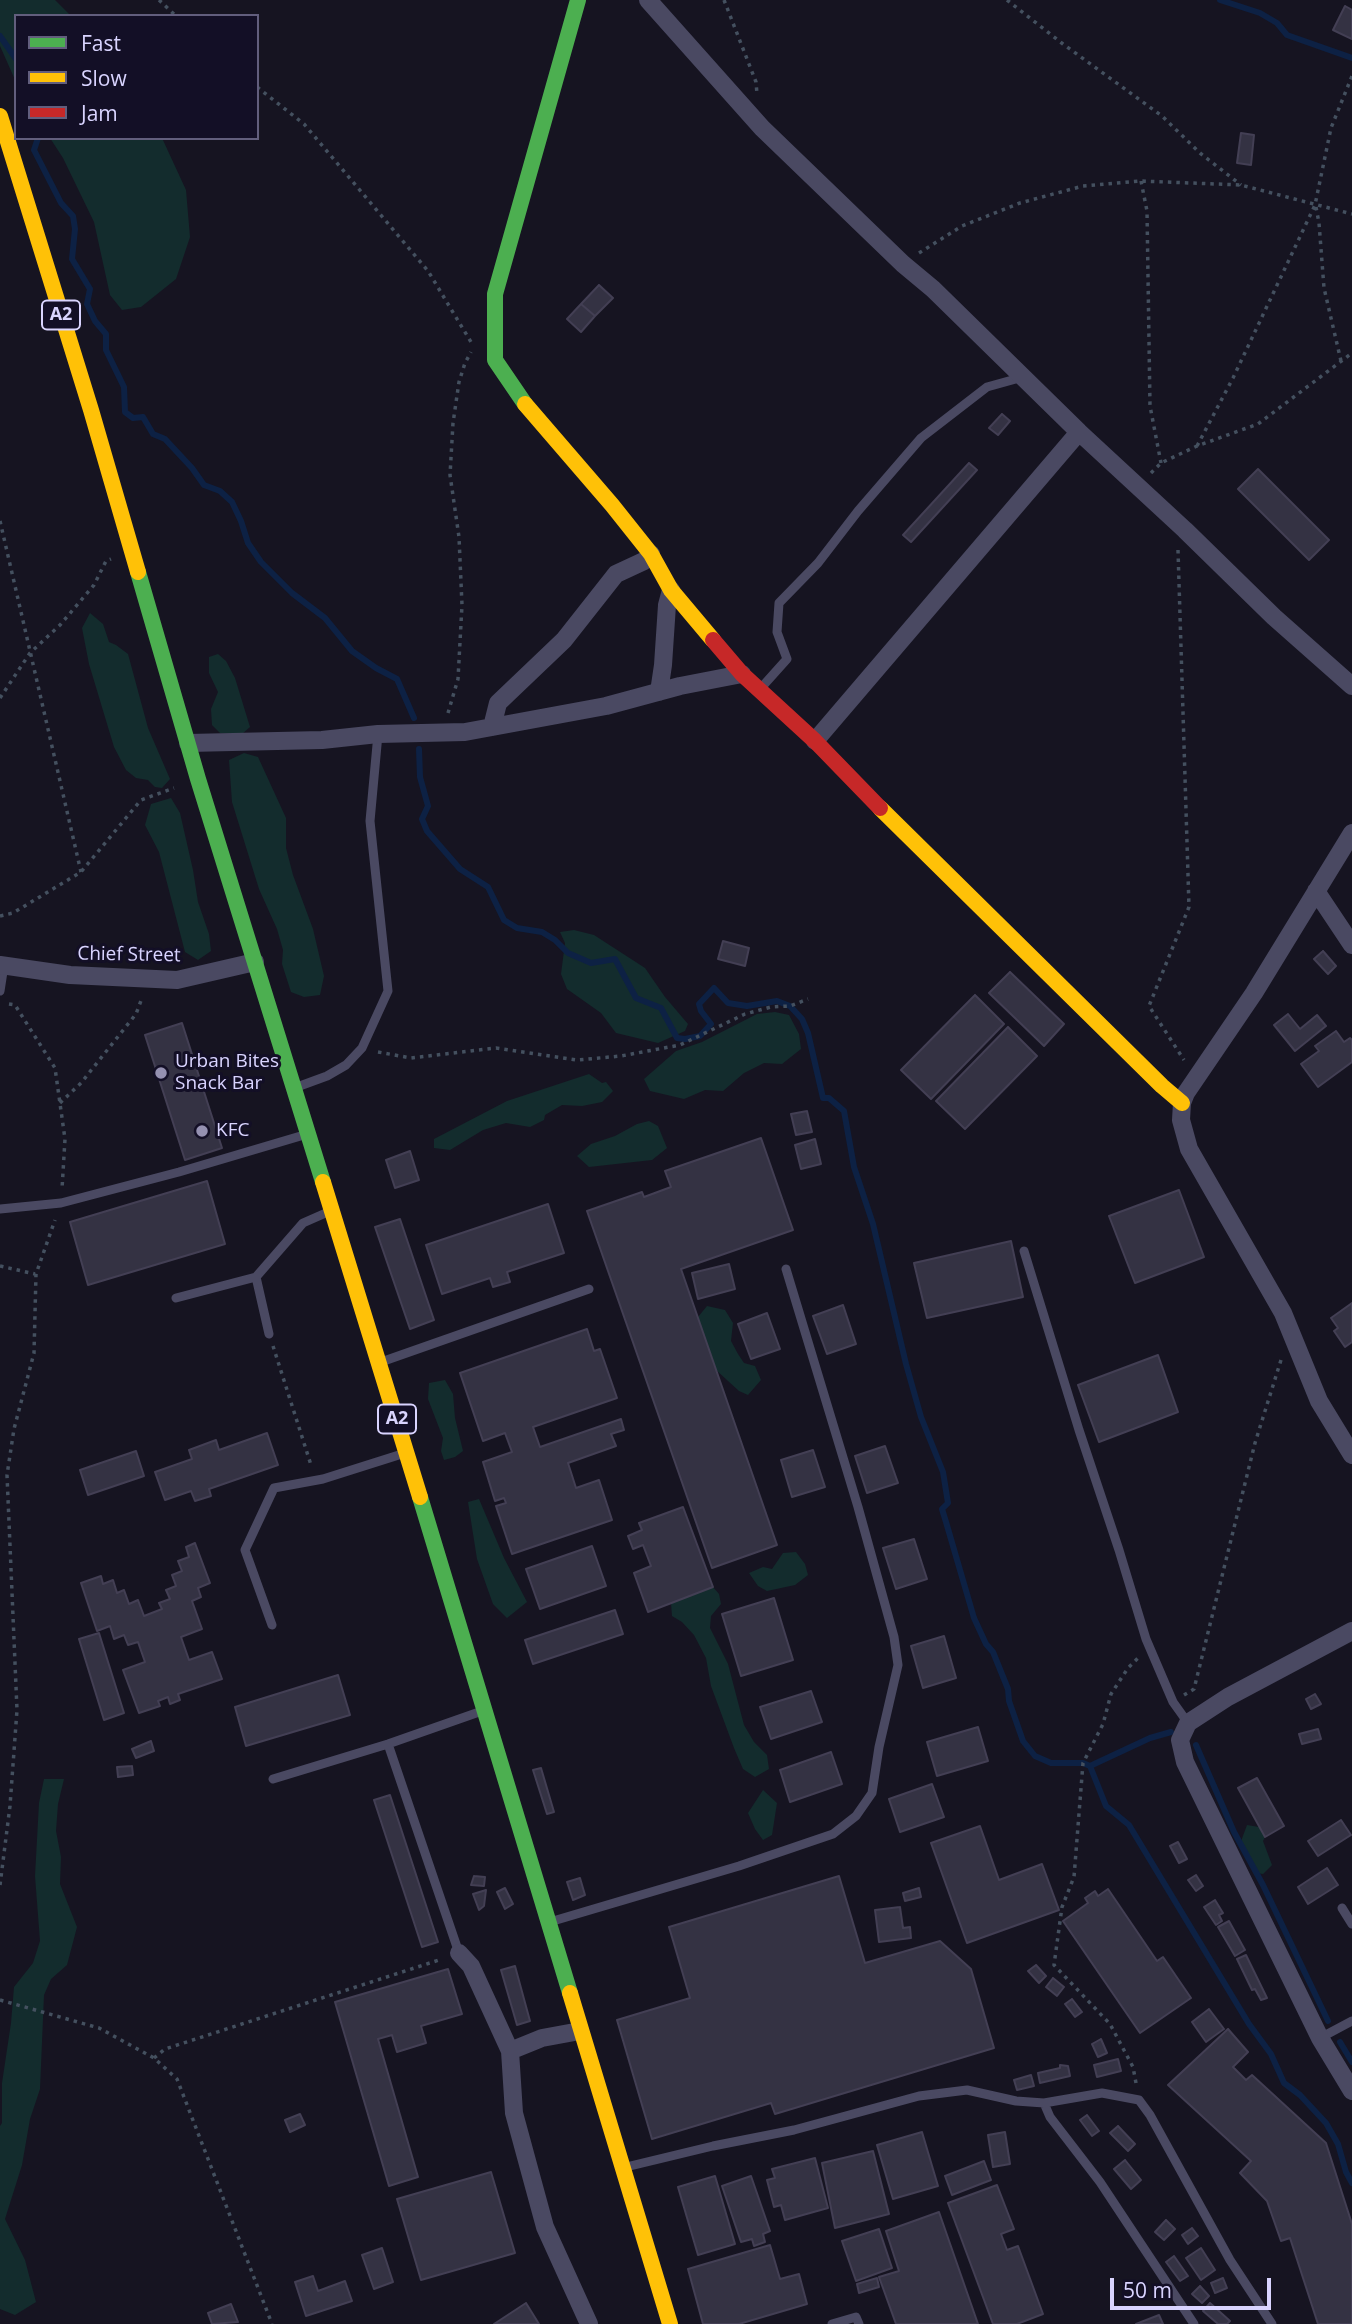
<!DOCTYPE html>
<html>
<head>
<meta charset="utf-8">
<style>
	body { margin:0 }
	#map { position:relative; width:1352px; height:2324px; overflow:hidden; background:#161421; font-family:"Open Sans",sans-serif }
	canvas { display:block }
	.legend { position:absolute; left:14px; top:14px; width:245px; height:126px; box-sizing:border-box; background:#130f26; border:2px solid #625e7d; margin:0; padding:9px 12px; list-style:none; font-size:21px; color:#d9d4ff }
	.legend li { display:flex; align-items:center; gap:14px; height:35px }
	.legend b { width:35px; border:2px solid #625e7d }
	.scale { position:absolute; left:1110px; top:2278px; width:161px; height:32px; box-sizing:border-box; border:4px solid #d9d4ff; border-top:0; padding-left:9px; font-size:21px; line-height:24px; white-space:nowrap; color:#d9d4ff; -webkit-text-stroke:5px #130f26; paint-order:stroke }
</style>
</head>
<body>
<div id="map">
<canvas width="1352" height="2324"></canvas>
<ul class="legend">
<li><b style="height:9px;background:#4caf50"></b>Fast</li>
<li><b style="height:9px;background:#ffc107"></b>Slow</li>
<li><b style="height:9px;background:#c62828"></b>Jam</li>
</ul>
<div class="scale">50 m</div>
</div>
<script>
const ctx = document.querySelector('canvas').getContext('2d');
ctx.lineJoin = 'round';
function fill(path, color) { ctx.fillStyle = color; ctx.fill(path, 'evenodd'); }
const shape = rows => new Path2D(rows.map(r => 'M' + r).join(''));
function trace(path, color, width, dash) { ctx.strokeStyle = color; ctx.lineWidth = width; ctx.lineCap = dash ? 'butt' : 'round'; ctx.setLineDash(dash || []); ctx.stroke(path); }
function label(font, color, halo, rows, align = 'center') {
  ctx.font = font + ' "Open Sans",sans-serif'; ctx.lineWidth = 6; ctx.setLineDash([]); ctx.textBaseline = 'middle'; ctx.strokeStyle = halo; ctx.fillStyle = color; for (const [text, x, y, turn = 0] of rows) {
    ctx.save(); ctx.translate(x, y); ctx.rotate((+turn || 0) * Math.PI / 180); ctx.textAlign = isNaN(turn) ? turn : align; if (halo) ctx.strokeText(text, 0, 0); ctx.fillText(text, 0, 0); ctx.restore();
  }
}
fill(shape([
	[0,0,55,0,71,16,16,16,16,82,0,46],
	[50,138,162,138,186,190,190,237,176,279,141,307,122,310,110,295,94,222,63,158],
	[90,613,103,624,109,642,116,645,128,654,148,728,170,779,162,788,155,787,148,780,136,778,126,770,114,747,89,664,82,628],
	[218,654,226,661,235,678,250,727,242,734,220,733,212,725,211,709,218,692,209,673,209,657],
	[244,753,258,757,286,818,286,848,293,875,313,929,324,976,320,995,304,997,291,992,282,964,283,950,277,929,259,889,232,802,229,760],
	[171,798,180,813,193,870,198,902,209,934,211,951,198,960,185,952,159,852,145,825,151,804],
	[574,930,594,935,645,968,665,997,688,1024,685,1031,658,1043,616,1033,601,1013,567,989,561,974,565,943,560,932],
	[775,1012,789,1015,799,1034,801,1049,782,1064,764,1063,744,1073,723,1091,705,1090,684,1099,650,1091,644,1079,676,1051,702,1042,757,1014],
	[589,1074,602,1083,606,1082,613,1091,602,1102,582,1106,562,1105,545,1115,544,1120,530,1127,506,1123,483,1130,450,1150,434,1148,434,1139,507,1101],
	[649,1121,658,1126,667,1148,652,1160,589,1167,577,1156,591,1144,615,1136,637,1124],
	[707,1306,725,1310,733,1323,731,1341,738,1354,744,1363,755,1366,761,1380,748,1395,739,1391,716,1370,698,1317],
	[445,1380,453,1394,455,1418,463,1451,455,1457,444,1460,441,1451,443,1438,428,1399,429,1383],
	[479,1499,504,1558,527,1602,507,1618,493,1604,477,1559,468,1502],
	[796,1552,805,1564,808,1575,795,1585,767,1591,758,1586,749,1573,763,1567,772,1569,783,1553],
	[713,1587,719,1594,721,1604,711,1616,710,1628,728,1664,744,1725,754,1742,767,1755,769,1769,755,1777,743,1769,734,1748,711,1686,706,1658,694,1635,682,1622,672,1616,671,1603],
	[44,1779,64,1779,58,1804,56,1831,61,1857,60,1884,77,1927,67,1965,51,1979,44,1995,40,2089,30,2119,22,2165,5,2219,25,2260,36,2302,15,2315,0,2309,0,2126,2,2123,2,2083,11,2023,14,1987,33,1963,40,1941,35,1876,39,1803],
	[763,1790,777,1803,772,1835,763,1840,755,1829,748,1813],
	[1247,1825,1259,1827,1265,1837,1263,1841,1272,1865,1263,1874,1256,1873,1240,1844]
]), '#132c2d');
trace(shape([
	[1220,0,1260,13,1277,23,1287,35,1352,58],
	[0,36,16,59],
	[38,138,34,150,61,203,73,216,75,229,72,259,90,289,87,304,95,321,106,334,106,350,124,387,125,412,133,418,143,417,153,434,165,439,192,468,204,485,220,491,232,502,241,521,248,543,261,562,292,593,325,618,352,651,376,668,397,679,414,718],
	[419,749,420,777,428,806,422,819,427,831,460,869,488,887,504,920,517,928,542,932,555,940,568,953,591,963,615,959,636,998,661,1008,677,1038,685,1039,700,1036,711,1024,701,1011,699,1004,714,988,728,1003,747,1006,777,1001,790,1006,802,1019,808,1033,823,1098,829,1098,844,1111,854,1167,873,1224,906,1364,921,1417,943,1472,948,1503,942,1509,946,1522,974,1618,986,1644,993,1652,1008,1689,1009,1701,1023,1741,1035,1756,1051,1763,1083,1763,1090,1766,1106,1806,1129,1825,1249,2024,1271,2054,1284,2083,1300,2095,1326,2123,1338,2144,1346,2172,1352,2183],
	[1196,1745,1234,1832,1263,1885,1328,2021],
	[1090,1766,1150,1738,1171,1732],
	[1340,2042,1352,2062]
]), '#0d2144', 6);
const building = shape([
	[1345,6,1352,10,1352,39,1333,30,1345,6],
	[1241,133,1254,135,1251,165,1237,163,1241,133],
	[599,285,613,298,595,316,581,304,599,285],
	[581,304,595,316,581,332,567,319,581,304],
	[1002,414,1010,421,998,435,989,428,1002,414],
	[969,463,977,470,911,542,903,535,969,463],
	[1258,469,1329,540,1309,560,1238,489,1258,469],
	[723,941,749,948,745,966,718,959,723,941],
	[1323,951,1336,966,1328,974,1314,959,1323,951],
	[1010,972,1064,1024,1044,1046,989,993,1010,972],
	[975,995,1004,1024,931,1099,901,1070,975,995],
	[1288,1014,1300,1029,1317,1015,1326,1026,1295,1051,1274,1025,1288,1014],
	[182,1023,222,1148,185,1160,145,1035,182,1023],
	[1008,1027,1037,1056,965,1129,936,1101,1008,1027],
	[1336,1031,1344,1042,1350,1038,1352,1040,1352,1062,1318,1087,1301,1064,1319,1051,1315,1046,1336,1031],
	[807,1111,812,1132,796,1135,791,1114,807,1111],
	[761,1138,793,1230,681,1269,777,1545,712,1568,587,1211,642,1192,644,1197,671,1187,665,1171,761,1138],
	[815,1139,821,1164,801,1169,795,1145,815,1139],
	[410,1151,419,1180,395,1188,386,1160,410,1151],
	[207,1181,225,1244,88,1285,70,1222,207,1181],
	[1179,1190,1204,1257,1135,1283,1109,1216,1179,1190],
	[548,1204,564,1253,507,1272,510,1282,493,1287,490,1278,442,1294,426,1245,548,1204],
	[400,1219,434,1320,410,1329,375,1227,400,1219],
	[1011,1241,1023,1297,927,1318,914,1263,1011,1241],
	[729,1264,735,1289,698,1299,692,1273,729,1264],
	[1352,1303,1352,1342,1345,1347,1334,1331,1338,1328,1331,1318,1352,1303],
	[843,1305,856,1344,827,1354,813,1316,843,1305],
	[767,1313,780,1349,751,1359,738,1324,767,1313],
	[587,1329,594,1351,600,1349,617,1398,533,1427,540,1447,621,1419,624,1430,611,1434,616,1446,568,1463,576,1488,599,1480,612,1520,512,1554,496,1506,506,1503,504,1498,495,1501,483,1462,512,1452,505,1433,483,1441,460,1373,587,1329],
	[1158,1355,1178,1412,1099,1442,1078,1385,1158,1355],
	[267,1433,278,1465,209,1489,211,1496,195,1501,191,1491,165,1500,155,1472,192,1459,189,1450,216,1440,219,1450,267,1433],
	[885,1446,898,1483,867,1493,855,1456,885,1446],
	[813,1450,825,1487,792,1497,781,1460,813,1450],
	[136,1451,144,1476,88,1495,80,1470,136,1451],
	[683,1507,713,1587,648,1612,634,1573,651,1566,643,1545,633,1549,628,1536,642,1530,639,1523,683,1507],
	[914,1539,927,1579,896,1589,883,1548,914,1539],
	[195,1543,210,1583,198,1588,201,1597,192,1601,202,1629,181,1637,189,1660,212,1652,222,1679,178,1694,180,1700,170,1704,168,1697,158,1701,160,1706,139,1713,123,1670,145,1662,138,1642,128,1645,124,1635,114,1639,110,1626,97,1631,81,1583,101,1576,103,1584,113,1580,117,1593,124,1590,129,1604,138,1600,144,1616,162,1609,159,1603,170,1599,166,1590,176,1586,172,1575,182,1571,178,1561,189,1557,186,1547,195,1543],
	[592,1546,606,1586,540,1609,526,1569,592,1546],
	[774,1598,793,1660,741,1676,722,1614,774,1598],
	[615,1610,623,1634,533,1664,525,1640,615,1610],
	[99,1633,124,1713,104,1720,79,1639,99,1633],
	[944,1636,956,1678,923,1688,911,1646,944,1636],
	[338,1675,350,1715,246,1746,235,1707,338,1675],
	[811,1691,822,1722,771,1739,760,1707,811,1691],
	[1315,1694,1321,1704,1311,1709,1306,1699,1315,1694],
	[978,1727,988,1761,937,1776,927,1742,978,1727],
	[1318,1729,1321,1739,1302,1744,1299,1734,1318,1729],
	[151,1741,154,1751,136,1758,132,1749,151,1741],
	[831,1752,842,1784,790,1802,780,1770,831,1752],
	[132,1766,133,1775,118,1777,117,1767,132,1766],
	[541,1768,554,1812,547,1814,533,1770,541,1768],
	[1257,1778,1284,1826,1265,1837,1238,1788,1257,1778],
	[932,1784,944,1817,900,1832,889,1799,932,1784],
	[390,1795,438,1942,422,1947,374,1800,390,1795],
	[1341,1820,1351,1835,1318,1856,1308,1841,1341,1820],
	[980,1826,999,1880,1042,1864,1059,1910,967,1943,931,1843,980,1826],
	[1178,1842,1187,1859,1179,1863,1170,1846,1178,1842],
	[1327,1868,1338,1885,1308,1904,1298,1887,1327,1868],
	[1196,1875,1203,1886,1196,1891,1188,1880,1196,1875],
	[474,1876,485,1877,484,1886,471,1885,474,1876],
	[839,1876,865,1963,940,1941,971,1969,994,2048,775,2114,771,2103,652,2139,617,2020,690,1998,669,1927,839,1876],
	[580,1878,585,1895,573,1900,567,1882,580,1878],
	[505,1888,513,1904,505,1909,497,1892,505,1888],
	[919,1888,921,1897,905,1901,903,1893,919,1888],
	[1108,1889,1157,1961,1163,1957,1191,1998,1140,2033,1063,1921,1088,1903,1085,1898,1095,1891,1098,1896,1108,1889],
	[486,1890,484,1906,479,1910,473,1894,486,1890],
	[1215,1900,1223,1913,1219,1915,1222,1921,1216,1925,1204,1907,1215,1900],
	[900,1907,903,1928,910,1927,911,1938,879,1942,875,1910,900,1907],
	[1229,1921,1245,1950,1235,1956,1218,1927,1229,1921],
	[1246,1955,1267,1998,1261,2000,1255,1989,1252,1990,1237,1959,1246,1955],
	[1036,1965,1046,1976,1039,1983,1028,1971,1036,1965],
	[515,1966,530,2021,517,2025,501,1970,515,1966],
	[448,1969,462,2014,421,2026,426,2043,397,2052,392,2035,378,2039,418,2177,389,2186,335,2002,448,1969],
	[1053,1978,1064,1987,1057,1996,1046,1987,1053,1978],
	[1072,1999,1082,2012,1075,2017,1065,2004,1072,1999],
	[1209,2009,1224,2029,1206,2042,1192,2022,1209,2009],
	[1228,2029,1248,2052,1233,2067,1246,2080,1252,2075,1326,2143,1352,2224,1352,2324,1318,2324,1290,2238,1281,2241,1267,2201,1240,2173,1251,2161,1168,2085,1228,2029],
	[1101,2039,1107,2053,1098,2057,1092,2044,1101,2039],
	[1118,2059,1121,2071,1097,2077,1094,2065,1118,2059],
	[1060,2065,1068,2066,1070,2076,1040,2083,1038,2073,1060,2068,1060,2065],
	[1031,2075,1034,2086,1017,2090,1014,2080,1031,2075],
	[300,2114,305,2125,290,2132,285,2120,300,2114],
	[1087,2115,1099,2131,1092,2136,1080,2120,1087,2115],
	[1118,2126,1135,2144,1128,2151,1110,2133,1118,2126],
	[922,2132,938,2186,893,2199,877,2145,922,2132],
	[1005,2132,1010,2164,993,2167,988,2135,1005,2132],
	[873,2151,889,2214,835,2228,822,2163,873,2151],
	[815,2158,828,2208,785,2220,781,2205,774,2207,767,2180,775,2178,772,2169,815,2158],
	[1125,2160,1141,2180,1131,2189,1114,2169,1125,2160],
	[984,2161,991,2180,952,2195,945,2176,984,2161],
	[491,2172,515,2253,421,2280,397,2199,491,2172],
	[715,2176,735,2244,698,2255,678,2187,715,2176],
	[751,2176,770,2231,763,2234,765,2242,754,2246,752,2239,741,2242,722,2186,751,2176],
	[997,2185,1014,2229,1001,2234,1007,2250,1018,2246,1043,2314,1017,2324,993,2324,948,2203,997,2185],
	[939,2212,978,2324,896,2324,879,2277,899,2271,886,2231,939,2212],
	[1166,2220,1175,2229,1164,2240,1155,2232,1166,2220],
	[1192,2228,1198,2236,1188,2244,1182,2235,1192,2228],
	[879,2229,892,2268,856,2281,842,2241,879,2229],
	[770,2245,780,2279,799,2274,807,2304,739,2324,703,2324,688,2269,770,2245],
	[382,2248,393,2282,374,2289,362,2255,382,2248],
	[1201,2248,1215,2270,1201,2280,1186,2258,1201,2248],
	[1174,2256,1188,2276,1180,2281,1166,2262,1174,2256],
	[313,2276,318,2291,345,2281,352,2301,306,2316,295,2282,313,2276],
	[877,2278,879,2287,859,2293,857,2284,877,2278],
	[1223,2278,1227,2288,1215,2293,1211,2283,1223,2278],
	[1200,2286,1209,2296,1202,2303,1192,2294,1200,2286],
	[526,2303,539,2324,494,2324,526,2303],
	[1210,2303,1230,2321,1227,2324,1218,2324,1203,2311,1210,2303],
	[231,2304,238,2322,212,2324,208,2313,231,2304],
	[1159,2315,1163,2324,1136,2324,1159,2315]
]);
fill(building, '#343243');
trace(building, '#433f54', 2);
trace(shape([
	[159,0,176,16],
	[724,0,756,82,757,94],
	[1007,0,1063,44,1162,116,1200,153,1241,185],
	[257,87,304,124,428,271,471,342],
	[1141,181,1147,211,1150,406,1161,463],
	[1316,207,1319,223,1324,288,1341,361],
	[919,253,962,226,1020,203,1083,186,1141,181,1241,185,1352,214],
	[1197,446,1233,378,1315,205,1331,128,1352,76],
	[1151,473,1161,463,1197,446,1258,424,1352,353],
	[0,521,81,872],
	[1178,550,1189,907,1149,1006,1184,1060],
	[0,698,30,653,60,625,94,585,106,561,111,559],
	[448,713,458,679,462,605,459,537,450,475,453,423,459,382,465,363,471,352],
	[0,916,13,913,81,872,141,800,174,788],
	[9,1004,15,1005,55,1068,65,1139,62,1189],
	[378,1052,411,1058,496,1048,577,1060,621,1056,680,1045,745,1014,771,1007,790,1006,808,999],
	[60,1103,81,1083,136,1014,142,998],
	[0,1266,35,1274],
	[273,1346,311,1465],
	[1184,1695,1194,1689,1255,1443,1281,1360],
	[0,1885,10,1806,17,1710,7,1475,14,1429,34,1353,36,1274,55,1220],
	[0,2000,99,2028,154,2058,177,2079,272,2324],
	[154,2058,165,2049,442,1959],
	[1136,2083,1133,2067,1110,2024,1054,1965,1062,1907,1074,1877,1083,1763,1103,1724,1111,1694,1128,1668,1138,1658]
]), '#44505f', 3.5, [3.5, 5]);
trace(shape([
	[761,688,787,659,777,632,779,603,818,563,858,511,921,438,987,387,1023,377],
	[0,991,4,965],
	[297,1087,327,1076,346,1065,362,1048,388,991,370,821,378,734],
	[0,1209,61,1203,179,1172,304,1135],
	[1024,1251,1079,1430,1119,1550,1146,1639,1173,1702,1188,1723],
	[176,1298,256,1277],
	[269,1334,256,1277,303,1223,328,1212],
	[381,1362,589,1289],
	[272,1625,245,1550,274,1488,323,1479,402,1454],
	[388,1744,459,1953],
	[273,1779,388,1744,482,1711],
	[1342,1908,1352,1924],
	[553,1921,739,1866,833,1834,856,1816,872,1793,879,1747,898,1665,894,1637,858,1507,786,1269],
	[1320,2038,1352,2021],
	[1044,2103,1050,2117,1100,2182,1194,2324],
	[626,2167,713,2146,794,2130,919,2096,967,2090,1016,2101,1044,2103,1102,2093,1139,2100,1150,2115,1230,2260,1272,2324],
	[832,2324,856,2317,859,2324]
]), '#4a4962', 9);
trace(shape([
	[648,0,762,128,903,264,933,289,1079,432,1185,530,1274,617,1352,686],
	[659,692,663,665,667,605,671,590],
	[492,727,498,703,564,640,616,574,644,561,651,554],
	[815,741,1079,432],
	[188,743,322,740,378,734,465,732,606,706,680,686,742,674],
	[1352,833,1254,993,1186,1093,1182,1103,1181,1120,1189,1149,1283,1313,1319,1401,1352,1455],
	[1316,891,1352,945],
	[0,965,70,975,177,980,255,962],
	[1352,1631,1228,1697,1188,1723,1180,1740,1185,1762,1320,2038,1352,2091],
	[459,1953,471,1966,510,2051,514,2113,545,2227,589,2324],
	[510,2051,542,2038,580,2031]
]), '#4a4962', 18);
trace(shape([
	[525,404,495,360,495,294,578,0],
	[138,572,198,779,323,1182],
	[420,1497,570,1993]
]), '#4caf50', 16);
trace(shape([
	[0,116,91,410,138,572],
	[525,404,612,505,651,554,671,590,713,640],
	[880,808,1162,1086,1182,1103],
	[323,1182,420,1497],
	[570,1993,670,2324]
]), '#ffc107', 16);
trace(shape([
	[713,640,742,674,815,741,880,808]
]), '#c62828', 16);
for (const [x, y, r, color] of [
	[161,1073,7,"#9591b1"],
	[202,1131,7,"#9591b1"]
]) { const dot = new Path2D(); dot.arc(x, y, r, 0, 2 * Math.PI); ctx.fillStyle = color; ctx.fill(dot); trace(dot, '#130f26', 2.5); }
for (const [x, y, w] of [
	[61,315,38],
	[397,1419,38]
]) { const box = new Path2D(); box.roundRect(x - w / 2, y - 14.5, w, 29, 5); ctx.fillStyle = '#130f26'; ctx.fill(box); trace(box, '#d9d4ff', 2); }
label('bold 18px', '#d9d4ff', null, [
	["A2",61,315],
	["A2",397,1419]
]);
label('19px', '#d9d4ff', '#130f26', [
	["Chief Street",129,955,1]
]);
label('19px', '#d9d4ff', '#130f26', [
	["Urban Bites",175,1062],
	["Snack Bar",175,1084],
	["KFC",216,1131]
], 'left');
</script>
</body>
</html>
